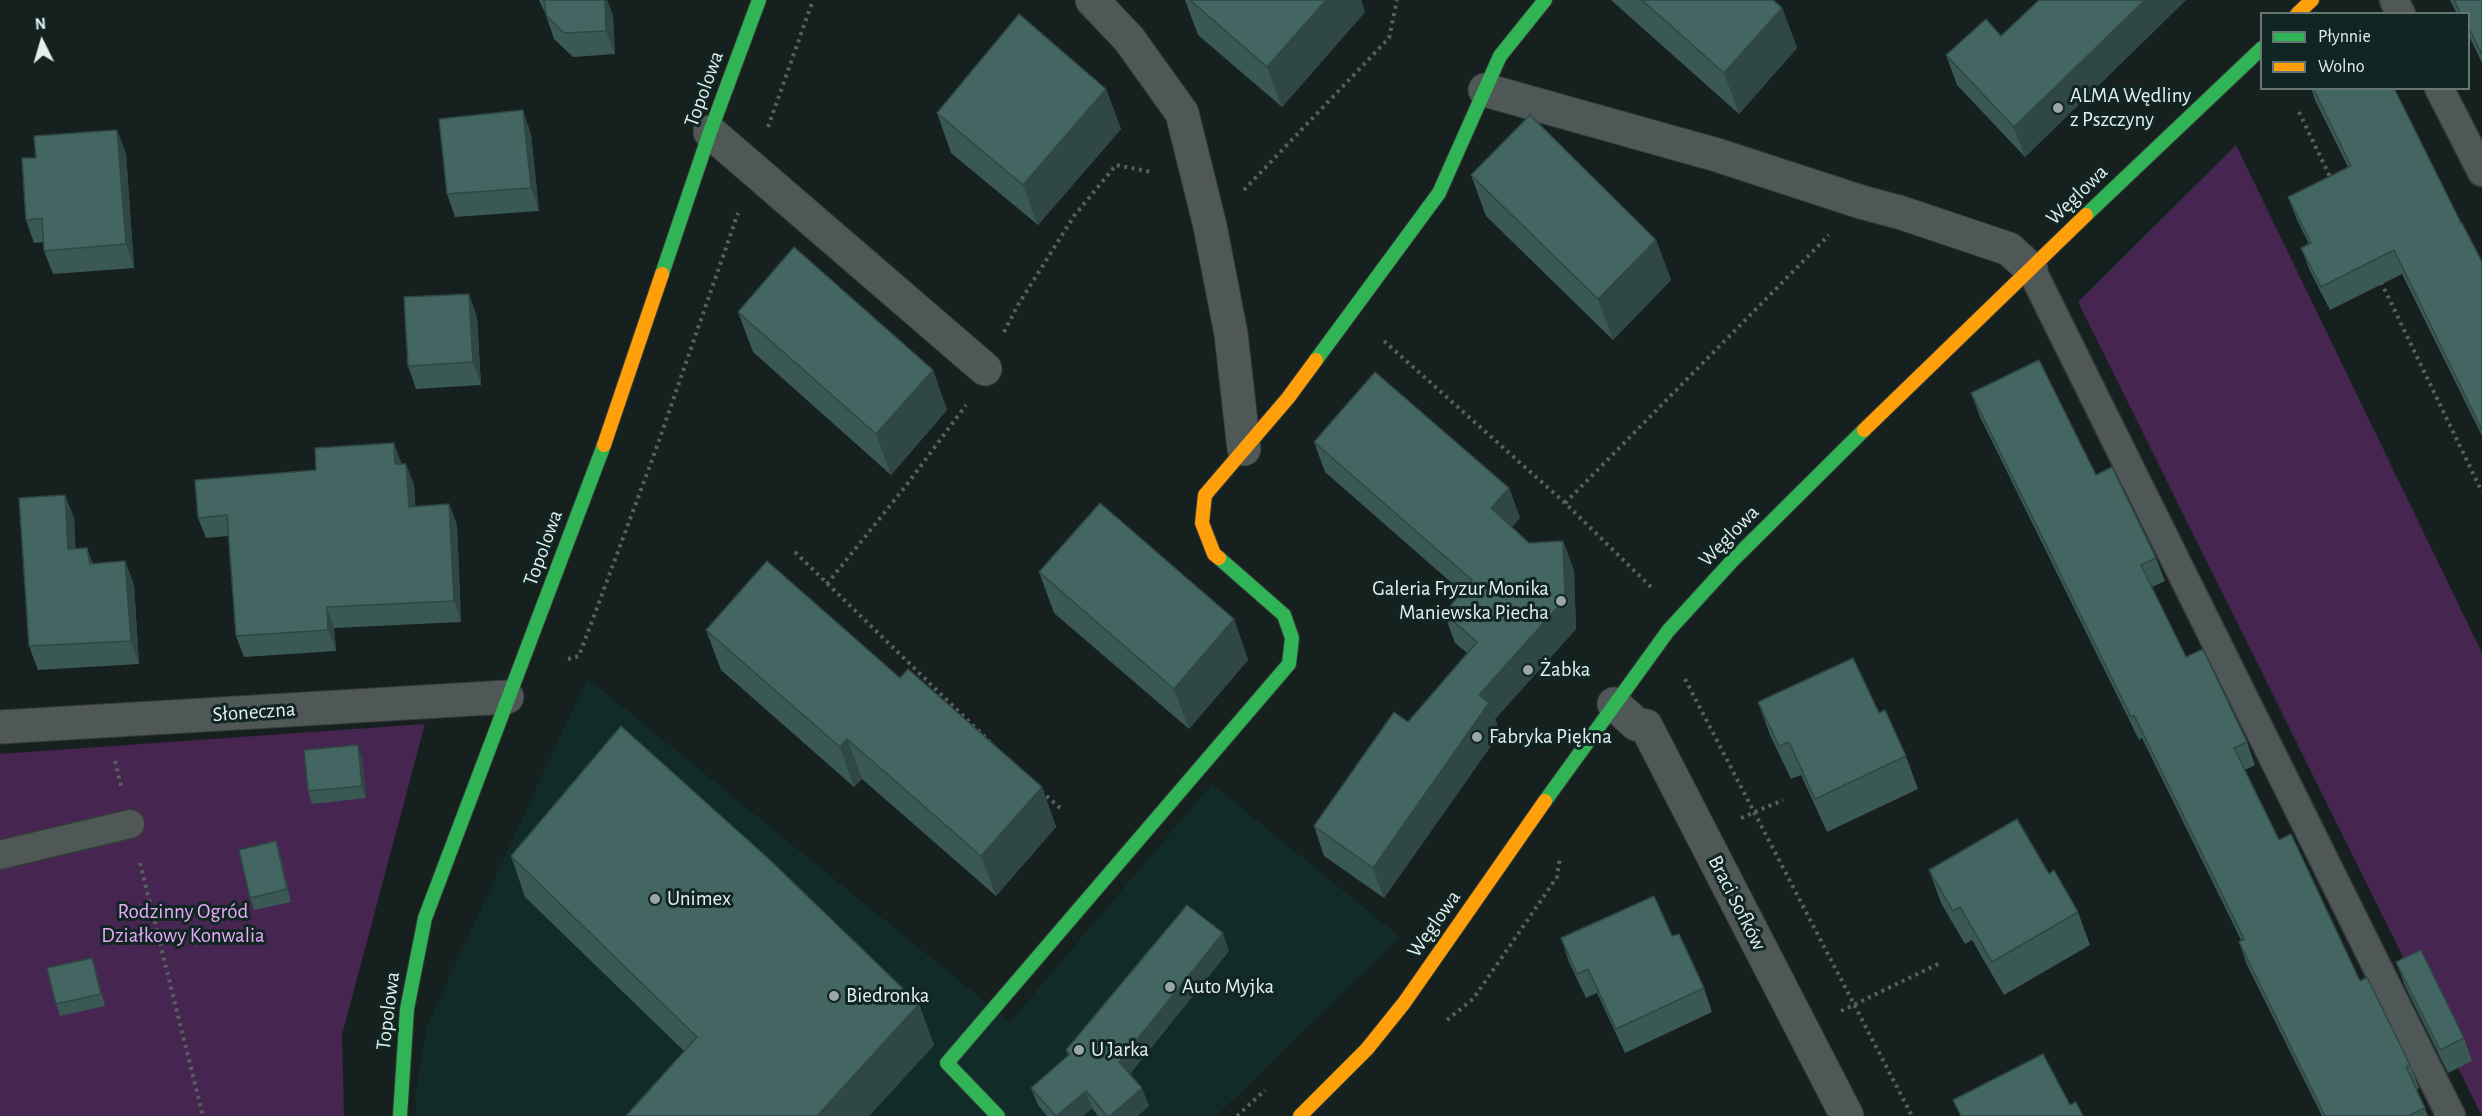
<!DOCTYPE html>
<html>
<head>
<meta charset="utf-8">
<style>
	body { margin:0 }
	#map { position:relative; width:2482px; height:1116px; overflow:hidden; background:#16201e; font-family:"Alegreya Sans",sans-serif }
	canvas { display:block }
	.legend { position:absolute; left:2260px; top:12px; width:210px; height:78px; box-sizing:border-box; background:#112522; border:2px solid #657673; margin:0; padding:8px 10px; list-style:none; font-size:18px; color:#e3f0ed }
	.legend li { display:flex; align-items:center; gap:12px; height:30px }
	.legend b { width:30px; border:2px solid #657673 }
	.north { position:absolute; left:12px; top:12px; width:60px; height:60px; -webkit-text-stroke:4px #112522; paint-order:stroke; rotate:355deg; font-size:16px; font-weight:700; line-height:24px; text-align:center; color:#e3f0ed }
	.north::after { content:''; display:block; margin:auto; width:21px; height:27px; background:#e3f0ed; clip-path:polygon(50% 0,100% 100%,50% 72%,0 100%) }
</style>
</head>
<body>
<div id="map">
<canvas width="2482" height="1116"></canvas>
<ul class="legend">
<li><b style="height:8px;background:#30b455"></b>Płynnie</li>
<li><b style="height:8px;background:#ff9f0a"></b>Wolno</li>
</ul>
<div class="north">N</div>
</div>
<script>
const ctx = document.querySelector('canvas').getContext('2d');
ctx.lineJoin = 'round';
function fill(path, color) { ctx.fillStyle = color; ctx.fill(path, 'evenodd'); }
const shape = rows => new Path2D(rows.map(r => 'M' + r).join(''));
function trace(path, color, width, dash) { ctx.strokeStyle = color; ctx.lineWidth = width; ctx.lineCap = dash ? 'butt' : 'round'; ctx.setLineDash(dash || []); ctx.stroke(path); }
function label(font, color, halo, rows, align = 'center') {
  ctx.font = font + ' "Alegreya Sans",sans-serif'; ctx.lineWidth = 6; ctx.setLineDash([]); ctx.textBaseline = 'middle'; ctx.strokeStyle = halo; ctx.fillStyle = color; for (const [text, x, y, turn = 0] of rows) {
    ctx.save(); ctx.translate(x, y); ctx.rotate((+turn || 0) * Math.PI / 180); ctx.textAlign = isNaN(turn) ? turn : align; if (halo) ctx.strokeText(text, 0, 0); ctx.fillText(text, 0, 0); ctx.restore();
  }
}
fill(shape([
	[587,678,1010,1022,1212,784,1400,937,1216,1116,417,1116,415,1099,426,1028]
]), '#112c28');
fill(shape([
	[2236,145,2482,653,2482,1116,2078,302],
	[425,724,342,1035,344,1116,0,1116,0,754]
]), '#462650');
const lane = shape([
	[2394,0,2401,14],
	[2439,88,2482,172],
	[2031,269,2451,1116],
	[0,855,130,824]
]);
const street = shape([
	[1092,0,1129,39,1182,113,1210,226,1231,334,1244,449],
	[1485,90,1717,155,1861,202,1902,213,2009,249,2031,269],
	[710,132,985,369],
	[1614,704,1636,724,1646,726,1847,1116],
	[0,727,507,697]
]);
const fast = shape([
	[2086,215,2262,48],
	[662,274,710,132,759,0],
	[1316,360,1439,193,1500,56,1545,0],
	[1545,801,1668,631,1732,561,1864,430],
	[400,1116,407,1009,425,918,604,445],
	[998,1116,947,1063,1289,664,1292,638,1284,615,1219,558]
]);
const slow = shape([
	[2297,14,2312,0],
	[1864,430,2086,215],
	[604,445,662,274],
	[1219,558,1214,554,1202,523,1205,495,1288,398,1316,360],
	[1300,1116,1367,1049,1404,1003,1545,801]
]);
trace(lane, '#343b39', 31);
trace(street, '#343b39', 35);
trace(fast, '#343b39', 16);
trace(slow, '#343b39', 16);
trace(shape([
	[2299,112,2332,181],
	[768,127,813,0],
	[1244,190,1389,38,1397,0],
	[2381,282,2482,492],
	[1004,332,1018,305,1074,216,1116,165,1152,172],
	[1384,341,1565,503,1652,588],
	[1565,503,1829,235],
	[795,552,990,742],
	[827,584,905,487,966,405],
	[568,659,579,656,655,452,738,213],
	[1685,679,1912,1116],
	[115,761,121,786],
	[1041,791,1060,808],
	[1741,818,1783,800],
	[140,863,203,1116],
	[1841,1011,1940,963],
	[1447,1020,1473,999,1518,934,1557,877,1560,857],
	[1237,1116,1265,1090]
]), '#58605f', 4, [3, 4.5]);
trace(lane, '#505857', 28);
trace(street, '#505857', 33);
trace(fast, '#30b455', 14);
trace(slow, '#ff9f0a', 14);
fill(shape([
	[539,0,607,0,613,16,615,54,573,57,554,39,546,15,545,11,544,11],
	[1185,0,1361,0,1365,12,1282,107,1198,35],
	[1611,0,1773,0,1782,8,1797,48,1739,114],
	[2039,0,2186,0,2025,157,1957,85,1946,55,2001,36],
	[2450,0,2482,0,2482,63,2469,36,2469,14,2457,14],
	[2311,88,2394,88,2461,223,2482,262,2482,436,2402,274,2330,310,2310,271,2301,248,2309,244,2297,220,2288,197,2348,167,2315,100],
	[1106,89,1121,129,1038,225,951,153,937,113],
	[531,134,539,211,455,217,447,194],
	[126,153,134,268,53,274,44,251,44,242,34,243,26,220],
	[1471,175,1656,240,1671,280,1613,340,1486,216],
	[738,312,933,370,947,410,891,475,753,352],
	[477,317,481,385,416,389,408,366],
	[1971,393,2096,475,2156,558,2165,581,2152,587,2186,657,2247,742,2255,765,2245,770,2279,840,2360,981,2410,1065,2419,1088,2417,1090,2428,1116,2322,1116,2247,965,2239,942,2241,940,2142,738,2139,740,1980,417],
	[1314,442,1509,488,1520,518,1512,527,1529,543,1563,541,1574,571,1576,629,1495,719,1500,733,1384,898,1324,856,1314,826,1408,722,1467,653,1455,643,1444,613,1462,592,1325,472],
	[402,464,414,484,415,507,449,504,457,525,461,622,334,628,336,651,244,657,236,636,229,536,206,538,198,518],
	[65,495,74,518,75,549,93,564,125,561,134,585,139,664,38,670,29,646],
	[1039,572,1234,619,1248,660,1189,729,1054,613],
	[706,630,900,678,1042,787,1056,827,996,896,862,779,854,787,721,670],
	[1758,702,1879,713,1906,756,1918,789,1827,832,1801,775,1791,779,1770,735],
	[362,757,366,798,312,804,308,791],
	[280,853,291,902,254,910,250,898],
	[511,856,934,1045,869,1116,626,1116,684,1051,525,897],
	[1929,870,2049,874,2078,912,2090,945,2004,995,1972,940,1965,944,1941,903],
	[1561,938,1704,988,1712,1012,1625,1053,1597,993,1586,998,1569,962],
	[1229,951,1130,1074,1149,1106,1137,1116,1098,1116,1092,1108,1083,1116,1047,1116,1038,1105,1031,1088,1068,1055,1066,1050],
	[92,958,96,970,105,1006,60,1016,56,1004],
	[2396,962,2464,1038,2472,1061,2448,1073,2405,986]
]), '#3a5854');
fill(shape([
	[605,0,607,0,613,16,615,54,606,31],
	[1326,0,1361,0,1365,12,1282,107,1267,67],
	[2145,0,2186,0,2025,157,2014,127],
	[1782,8,1797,48,1739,114,1724,73],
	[1106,89,1121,129,1038,225,1023,185],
	[523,110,531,134,539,211,531,188],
	[117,130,126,153,134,268,126,244],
	[1656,240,1671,280,1613,340,1598,299],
	[469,294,477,317,481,385,473,362],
	[933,370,947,410,891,475,876,434],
	[394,443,402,464,395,464],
	[406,464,414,484,417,528,409,507],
	[1509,488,1520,518,1502,538,1491,508],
	[65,495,74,518,77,573,68,549],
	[449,504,457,525,461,622,454,601],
	[1563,541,1574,571,1576,629,1495,719,1500,733,1384,898,1373,868,1479,695],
	[87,548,96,571,90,564],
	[125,561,134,585,139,664,131,641],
	[327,607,334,628,336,651,328,630],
	[1234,619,1248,660,1189,729,1174,689],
	[847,739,862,779,854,787,840,747],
	[358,745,362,757,366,798,362,786],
	[1042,787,1056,827,996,896,981,856],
	[276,841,280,853,291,902,287,889],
	[1223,933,1229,951,1126,1079,1119,1062],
	[92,958,96,970,105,1006,101,994],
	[919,1004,934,1045,869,1116,817,1116],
	[1142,1088,1149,1106,1137,1116,1110,1116],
	[1086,1091,1092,1108,1083,1116,1057,1116]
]), '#2f4745');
const building = shape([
	[544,0,605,0,606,31,564,33,546,15,544,0],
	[1190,0,1326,0,1267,67,1190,0],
	[1642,0,1773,0,1782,8,1724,73,1642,0],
	[2039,0,2145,0,2014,127,1946,55,1986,19,2001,36,2039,0],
	[2454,0,2482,0,2482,55,2469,28,2469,14,2461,14,2454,0],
	[1019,14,1106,89,1023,185,937,113,1019,14],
	[2313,88,2394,88,2461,223,2462,223,2482,262,2482,430,2394,250,2321,287,2301,248,2311,243,2288,197,2351,166,2313,88],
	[523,110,531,188,447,194,439,119,523,110],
	[1530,115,1656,240,1598,299,1471,175,1530,115],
	[117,130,126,244,44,251,42,218,26,220,22,158,36,158,34,136,117,130],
	[794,247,933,370,876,434,738,312,794,247],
	[469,294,473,362,408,366,404,297,469,294],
	[2039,360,2096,475,2112,467,2156,558,2141,565,2186,657,2203,649,2247,742,2234,748,2279,840,2291,834,2360,981,2367,977,2410,1065,2406,1067,2425,1108,2410,1115,2411,1116,2325,1116,2239,942,2244,939,2134,715,2131,717,1971,393,2039,360],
	[1375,372,1509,488,1491,508,1529,543,1563,541,1565,599,1479,695,1489,703,1373,868,1314,826,1394,712,1408,722,1477,642,1444,613,1472,580,1314,442,1375,372],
	[394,443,395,464,406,464,409,507,449,504,454,601,327,607,328,630,236,636,227,515,198,518,195,480,316,470,315,448,394,443],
	[65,495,68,549,87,548,90,564,125,561,131,641,29,646,19,498,65,495],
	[1100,503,1234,619,1174,689,1039,572,1100,503],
	[767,561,900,678,908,669,1042,787,981,856,847,739,840,747,706,630,767,561],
	[1853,658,1879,713,1885,710,1906,756,1815,799,1789,742,1779,746,1758,702,1853,658],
	[621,726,770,860,919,1004,817,1116,626,1116,697,1037,511,856,621,726],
	[358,745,362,786,308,791,304,750,358,745],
	[2017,819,2049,874,2054,870,2078,912,1992,962,1960,907,1953,911,1929,870,2017,819],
	[276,841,287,889,250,898,239,850,276,841],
	[1654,896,1672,936,1679,934,1704,988,1616,1029,1588,969,1577,974,1561,938,1654,896],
	[1187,905,1223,933,1119,1062,1142,1088,1110,1116,1107,1116,1086,1091,1056,1116,1031,1088,1070,1054,1066,1050,1187,905],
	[2421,950,2464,1038,2440,1050,2396,962,2421,950],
	[92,958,101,994,56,1004,47,968,92,958],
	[2043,1054,2070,1105,2076,1102,2083,1116,1961,1116,1953,1100,2043,1054]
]);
fill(building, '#436662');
trace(building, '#2f4745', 1.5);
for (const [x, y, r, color] of [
	[2058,108,6,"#9ba7a5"],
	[1561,601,6,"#9ba7a5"],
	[1528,670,6,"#9ba7a5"],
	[1477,737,6,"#9ba7a5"],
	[655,899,6,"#9ba7a5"],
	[1170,987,6,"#9ba7a5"],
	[834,996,6,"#9ba7a5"],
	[1079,1050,6,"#9ba7a5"]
]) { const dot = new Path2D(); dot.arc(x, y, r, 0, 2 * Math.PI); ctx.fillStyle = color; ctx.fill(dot); trace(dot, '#112522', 2); }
label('21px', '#e3f0ed', '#112522', [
	["Topolowa",704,89,-70],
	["Węglowa",2077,195,-44],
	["Węglowa",1729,536,-46],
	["Topolowa",543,548,-70],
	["Słoneczna",254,712,-4],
	["Braci Sofków",1737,903,63],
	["Węglowa",1434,924,-55],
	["Topolowa",388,1011,-83]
]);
label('21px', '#e3f0ed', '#112522', [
	["ALMA Wędliny",2070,96],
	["z Pszczyny",2070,120],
	["Galeria Fryzur Monika",1549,589,"right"],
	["Maniewska Piecha",1549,613,"right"],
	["Żabka",1540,670],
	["Fabryka Piękna",1489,737],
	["Unimex",667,899],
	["Auto Myjka",1182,987],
	["Biedronka",846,996],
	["U Jarka",1091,1050]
], 'left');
label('21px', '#e8aaf9', '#112522', [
	["Rodzinny Ogród",183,912],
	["Działkowy Konwalia",183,936]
]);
</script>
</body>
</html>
